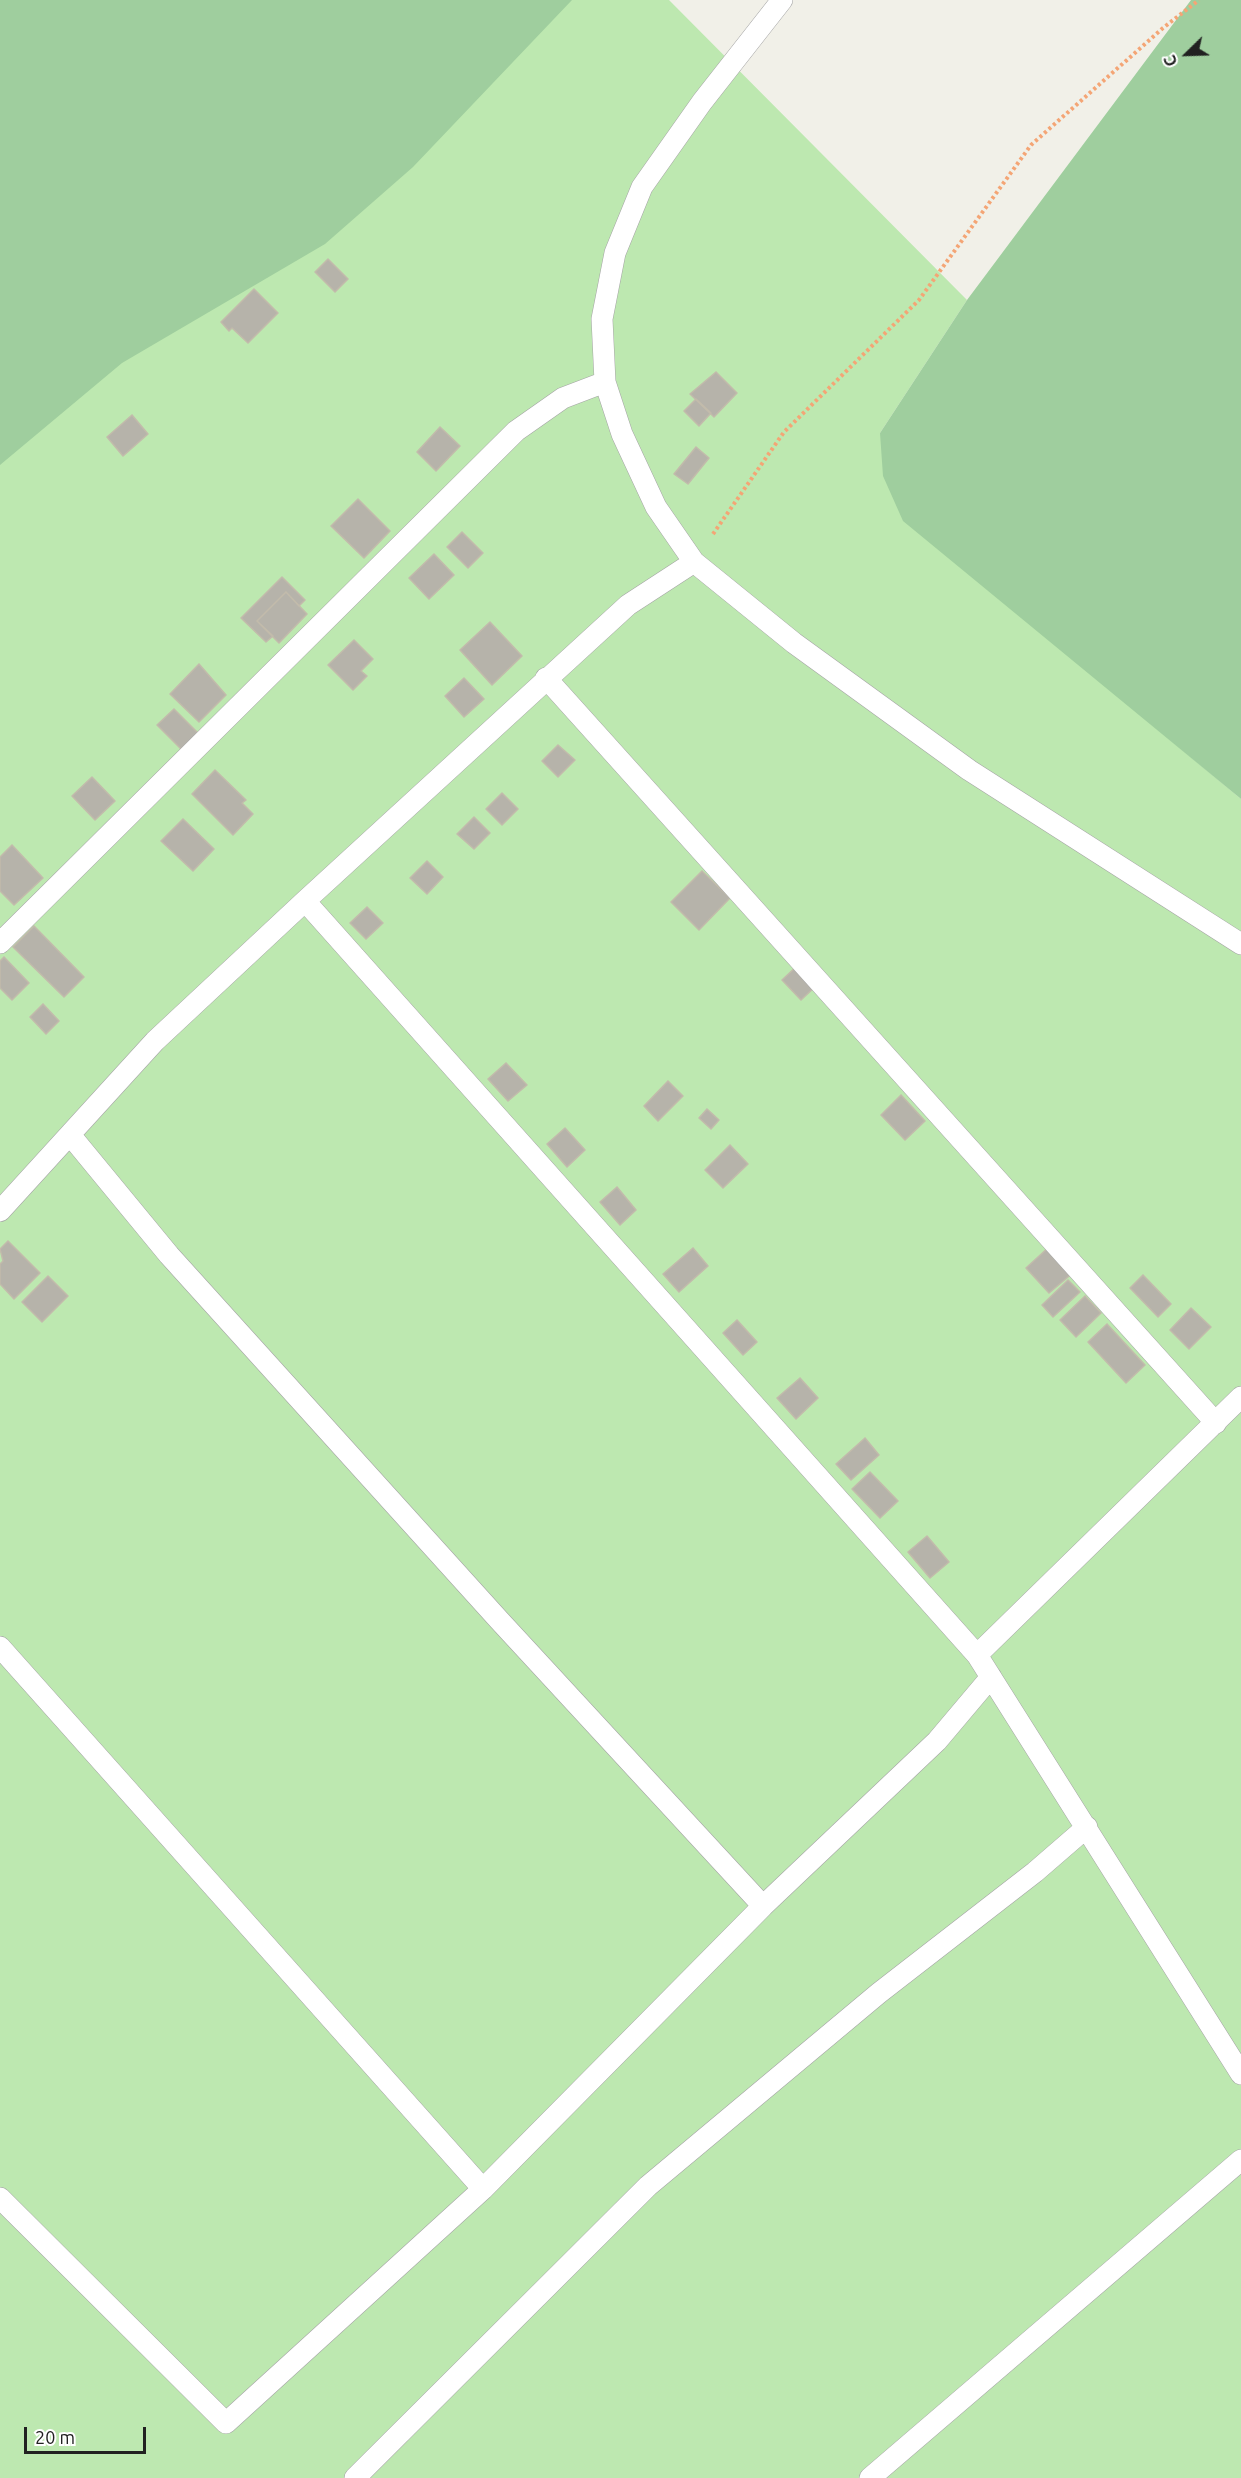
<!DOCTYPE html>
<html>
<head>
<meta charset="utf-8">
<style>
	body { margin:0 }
	#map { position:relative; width:1241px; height:2478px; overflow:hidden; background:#f1f0e8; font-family:Ubuntu,sans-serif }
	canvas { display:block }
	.north { position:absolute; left:1157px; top:24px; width:60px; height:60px; -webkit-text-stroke:4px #fff; paint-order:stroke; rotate:247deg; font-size:16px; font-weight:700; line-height:24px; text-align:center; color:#212121 }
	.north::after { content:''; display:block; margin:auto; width:21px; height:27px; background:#212121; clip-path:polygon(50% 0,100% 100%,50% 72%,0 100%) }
	.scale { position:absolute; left:24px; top:2427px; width:122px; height:27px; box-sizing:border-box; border:3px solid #212121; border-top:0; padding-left:8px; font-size:18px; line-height:21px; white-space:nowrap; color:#212121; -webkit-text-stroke:4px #fff; paint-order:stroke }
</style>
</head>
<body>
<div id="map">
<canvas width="1241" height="2478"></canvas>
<div class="north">С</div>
<div class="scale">20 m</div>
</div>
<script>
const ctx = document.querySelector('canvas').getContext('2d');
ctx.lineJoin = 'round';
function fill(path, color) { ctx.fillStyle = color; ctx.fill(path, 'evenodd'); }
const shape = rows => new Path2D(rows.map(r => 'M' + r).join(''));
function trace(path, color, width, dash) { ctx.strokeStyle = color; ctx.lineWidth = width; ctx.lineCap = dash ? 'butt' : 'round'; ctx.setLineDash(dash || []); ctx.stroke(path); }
fill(shape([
	[447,0,669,0,967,300,880,433,1149,722,1241,799,1241,2478,0,2478,0,406]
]), '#bde8b0');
fill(shape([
	[0,0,572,0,413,167,325,244,122,363,0,465],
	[1191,0,1241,0,1241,799,903,521,883,476,880,433,967,300]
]), '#9fce9e');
const building = shape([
	[328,259,348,279,335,292,315,272,328,259],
	[254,289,278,313,248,343,232,328,229,331,221,322,254,289],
	[716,372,737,393,714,417,690,394,716,372],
	[696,399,711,413,699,426,684,411,696,399],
	[132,415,148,434,123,456,107,437,132,415],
	[440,427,460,446,436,471,417,452,440,427],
	[696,447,709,458,688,484,674,474,696,447],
	[358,499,390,531,364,558,331,526,358,499],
	[462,532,483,553,468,568,447,547,462,532],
	[434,554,454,575,429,599,409,578,434,554],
	[282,577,305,600,299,606,286,592,257,621,273,636,266,642,241,618,282,577],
	[286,592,307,614,279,643,257,621,286,592],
	[490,622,522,656,492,685,460,650,490,622],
	[354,640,373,659,361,671,367,676,353,690,328,665,354,640],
	[199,664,226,695,199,722,170,694,199,664],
	[464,678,484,699,464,717,445,696,464,678],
	[174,709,198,733,181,749,157,725,174,709],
	[558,745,575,760,558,777,542,761,558,745],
	[215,770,246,800,242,803,253,814,233,835,192,794,215,770],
	[92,777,115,801,95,820,72,796,92,777],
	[502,793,518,809,502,825,486,809,502,793],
	[474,817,490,833,474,849,457,834,474,817],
	[183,819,214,849,193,871,161,841,183,819],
	[12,845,43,878,14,905,0,891,0,857,12,845],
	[427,861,443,877,427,894,410,878,427,861],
	[702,871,730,898,699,930,671,902,702,871],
	[367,907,383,923,366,939,350,923,367,907],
	[34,926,84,977,64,997,13,947,34,926],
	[4,957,29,983,12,1000,0,988,0,961,4,957],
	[798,965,817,985,801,1000,782,980,798,965],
	[43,1004,59,1021,46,1034,30,1017,43,1004],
	[506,1063,527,1085,508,1101,488,1079,506,1063],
	[668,1081,683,1096,658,1121,644,1106,668,1081],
	[901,1095,925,1121,905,1140,881,1115,901,1095],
	[707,1109,719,1120,711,1129,699,1118,707,1109],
	[565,1128,585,1150,567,1167,547,1144,565,1128],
	[730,1145,748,1164,723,1188,705,1170,730,1145],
	[617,1187,636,1210,620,1225,600,1202,617,1187],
	[8,1241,40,1273,14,1299,0,1284,0,1264,3,1261,0,1249,8,1241],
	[1050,1246,1074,1272,1049,1293,1026,1268,1050,1246],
	[693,1248,708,1266,679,1292,663,1274,693,1248],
	[1143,1275,1171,1304,1158,1317,1130,1288,1143,1275],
	[48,1276,68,1296,42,1322,22,1302,48,1276],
	[1068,1280,1080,1292,1053,1317,1042,1305,1068,1280],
	[1085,1296,1101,1313,1076,1337,1060,1320,1085,1296],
	[1191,1308,1211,1327,1189,1349,1170,1330,1191,1308],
	[737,1320,757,1342,743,1355,723,1333,737,1320],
	[1107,1324,1145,1365,1126,1383,1088,1342,1107,1324],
	[800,1378,818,1398,796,1419,777,1398,800,1378],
	[865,1438,879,1455,851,1480,836,1464,865,1438],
	[870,1472,898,1501,880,1518,852,1489,870,1472],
	[927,1536,949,1562,930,1578,908,1552,927,1536]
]);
fill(building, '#b6b3aa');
trace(building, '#c2bbab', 1.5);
const service = shape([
	[605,382,602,319,615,253,642,187,702,102,782,0],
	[546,678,1216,1423],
	[305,901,977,1655,1241,2074],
	[0,943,516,431,563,398,605,382,622,434,656,507,694,562,794,643,969,770,1241,944],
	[71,1136,169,1255,499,1620,763,1906],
	[0,1211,155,1041,305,901,628,605,694,562],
	[0,1647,483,2189],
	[977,1655,1241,1397],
	[0,2198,226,2423,483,2189,763,1906,937,1741,991,1677],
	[355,2478,648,2186,879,1993,1035,1872,1087,1827],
	[870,2478,1241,2160]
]);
trace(service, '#a5a5a5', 22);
trace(shape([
	[713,534,784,432,919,300,1031,145,1163,28,1199,0]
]), '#f4a575', 4, [3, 3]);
trace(service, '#fff', 21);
</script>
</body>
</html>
